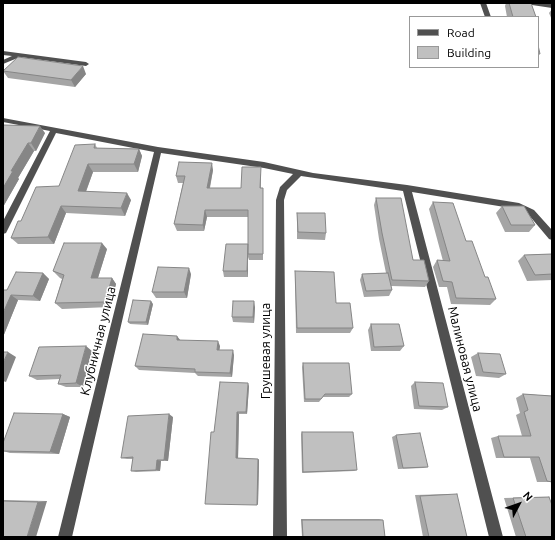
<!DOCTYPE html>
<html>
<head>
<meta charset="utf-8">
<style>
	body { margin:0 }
	#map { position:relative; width:555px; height:540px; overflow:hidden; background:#fff; font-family:Ubuntu,sans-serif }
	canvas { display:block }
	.frame { position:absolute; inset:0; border:4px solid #000; pointer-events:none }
	.legend { position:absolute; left:409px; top:16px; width:130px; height:52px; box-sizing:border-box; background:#fff; border:1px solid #999; margin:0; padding:5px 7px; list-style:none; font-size:12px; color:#000 }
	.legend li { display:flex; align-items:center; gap:8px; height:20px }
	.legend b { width:20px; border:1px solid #999 }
	.north { position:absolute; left:499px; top:484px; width:40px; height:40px; -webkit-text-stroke:3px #fff; paint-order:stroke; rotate:49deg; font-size:11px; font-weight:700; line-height:16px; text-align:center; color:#000 }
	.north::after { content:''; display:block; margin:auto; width:14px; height:18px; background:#000; clip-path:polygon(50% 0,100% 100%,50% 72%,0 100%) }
</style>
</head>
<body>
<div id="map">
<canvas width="555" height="540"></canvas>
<div class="frame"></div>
<ul class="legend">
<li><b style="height:5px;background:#505050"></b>Road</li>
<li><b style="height:11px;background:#c0c0c0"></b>Building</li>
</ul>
<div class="north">N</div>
</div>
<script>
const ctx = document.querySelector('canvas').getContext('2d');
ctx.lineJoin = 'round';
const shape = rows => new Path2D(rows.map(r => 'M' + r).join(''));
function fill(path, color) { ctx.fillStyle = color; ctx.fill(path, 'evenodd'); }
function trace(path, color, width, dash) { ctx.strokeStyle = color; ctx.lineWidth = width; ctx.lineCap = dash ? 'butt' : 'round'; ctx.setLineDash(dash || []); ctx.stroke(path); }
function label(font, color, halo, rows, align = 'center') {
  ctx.font = font + ' Ubuntu,sans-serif'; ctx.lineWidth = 3; ctx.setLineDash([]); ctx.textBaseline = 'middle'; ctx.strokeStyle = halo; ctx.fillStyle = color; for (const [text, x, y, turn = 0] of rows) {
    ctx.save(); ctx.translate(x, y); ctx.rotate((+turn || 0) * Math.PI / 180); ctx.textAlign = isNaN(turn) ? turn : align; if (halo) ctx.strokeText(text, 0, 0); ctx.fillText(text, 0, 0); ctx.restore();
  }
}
fill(shape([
	[480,3,486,3,491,17,485,17,480,3],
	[529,3,552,4,552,8,532,5,529,3],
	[3,51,86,62,89,64,86,66,20,57,3,64,3,60,12,56,3,55,3,51],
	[3,118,158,147,264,162,313,173,407,185,519,203,534,210,552,230,552,240,549,239,528,214,517,209,412,192,503,537,489,537,403,191,301,176,287,190,284,200,287,537,273,537,276,200,280,187,293,174,264,168,161,153,72,537,58,537,154,152,56,133,6,233,3,234,3,221,50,131,3,122,3,118]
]), '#505050');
fill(shape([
	[506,3,531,3,536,17,507,17,505,6],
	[552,9,552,20,549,13],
	[3,71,86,74,75,87,8,78],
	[3,125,45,133,36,151,34,151,18,178,19,179,3,207],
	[95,144,97,148,139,149,142,156,138,172,93,172,86,192,131,200,125,216,66,213,54,244,18,244,11,238,21,221,59,186],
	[213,170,210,188,241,188,261,174,261,188,263,195,263,260,249,260,248,257,248,277,224,277,223,271,248,244,248,217,207,217,204,231,177,231,174,224,183,183,178,183,176,176],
	[376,198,413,260,429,281,425,287,391,286,392,290,389,296,364,297,360,280,362,274,386,273,379,239,374,205],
	[433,202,466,241,496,299,490,305,451,304,447,287,439,287,433,267,437,260,443,261,429,209],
	[502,206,535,225,529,232,505,232,496,213],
	[297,213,326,233,325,240,297,239],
	[107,249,98,278,112,278,116,284,110,307,62,309,55,303,62,279,60,278,53,271],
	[552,254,552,280,527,281,518,261,524,255],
	[295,271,336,303,353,328,350,333,296,333,295,277],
	[43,273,49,279,40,301,18,300,3,337,7,290],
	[191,274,187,298,156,298,152,292],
	[153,304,148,325,130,324,128,322],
	[255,307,254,323,233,322,232,317],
	[371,324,404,346,400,351,371,351,368,330],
	[180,340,220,346,219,350,234,355,232,377,198,376,195,373,139,370,135,366],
	[92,351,83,387,66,387,58,384,60,379,37,380,29,376],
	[478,353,506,374,499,378,476,376,471,357],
	[303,363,352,394,349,397,323,397,319,402,304,402,302,367],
	[415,382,448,407,442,410,414,409,411,386],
	[249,386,247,414,239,414,238,458,258,459,259,460,258,504,257,505,214,432],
	[523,394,552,396,552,482,537,482,530,458,496,458,491,438,498,436,522,436,516,415,520,413,516,398],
	[63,414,70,417,59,454,10,453,3,451,3,443],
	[173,417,168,461,161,461,160,471,136,472,131,471,133,459,127,459,121,458],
	[302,432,357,470,354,471,302,473,301,434],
	[396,435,428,467,423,468,398,469,392,437],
	[450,494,467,537,423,537,415,495],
	[539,497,549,497,552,537,516,537,504,498],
	[3,500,47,501,3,537],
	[301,519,379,519,383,520,385,537,302,537]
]), '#a5a5a5');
fill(shape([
	[83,66,86,74,75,87,71,80],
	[40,126,45,133,36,151,31,143],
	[28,143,34,151,18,178,19,179,3,207,3,188,11,171],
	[139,149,142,156,138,172,134,164],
	[212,163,213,170,208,196,207,188],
	[88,164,93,172,83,199,78,191],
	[127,193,131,200,125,216,121,208],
	[61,206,66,213,54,244,48,237],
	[205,210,207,217,204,231,203,225],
	[102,243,107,249,96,284,91,278],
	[248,244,248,277,247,271],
	[189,268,191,274,187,298,184,292],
	[43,273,49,279,40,301,33,296],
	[112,278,116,284,110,307,105,302],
	[11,295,18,300,3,337,3,313],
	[151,301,153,304,148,325,146,322],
	[254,301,255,307,254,323,253,317],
	[177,336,181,341,177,340],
	[218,341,220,346,219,354,217,350],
	[86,346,92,351,83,387,76,383],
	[233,350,234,355,232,377,230,373],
	[8,352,16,357,6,382,3,381,3,363],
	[248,383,249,386,247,414,246,412],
	[237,412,239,414,238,459,236,458],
	[63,414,70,417,59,454,50,452],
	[169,414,173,417,168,461,164,460],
	[258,459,259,460,258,504,257,505],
	[157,460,161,461,160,471,156,470],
	[47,501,36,537,27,537,38,502]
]), '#868686');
const building = shape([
	[509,3,531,3,536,17,513,17,509,3],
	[538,45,540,54,538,54,538,45],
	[18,57,83,66,71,80,3,71,18,57],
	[3,125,40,126,31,143,28,143,11,171,13,171,3,188,3,125],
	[95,144,94,148,139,149,134,164,88,164,78,191,127,193,121,208,61,206,48,237,11,238,18,221,21,221,36,187,59,186,75,145,95,144],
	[179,162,212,163,207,188,241,188,242,167,261,167,260,188,263,188,263,254,248,254,248,244,247,271,223,271,226,244,248,244,248,210,205,210,203,225,174,224,185,176,176,176,179,162],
	[376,198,401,198,413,260,424,260,429,281,392,280,382,233,376,198],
	[433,202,453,203,466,241,472,241,485,277,488,277,496,299,456,298,452,282,443,281,437,260,450,261,433,202],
	[502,206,524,206,535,225,511,225,502,206],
	[297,213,325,213,326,233,298,232,297,213],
	[64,243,102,243,91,278,112,278,105,302,55,303,64,275,53,271,64,243],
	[552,254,552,274,535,275,524,255,552,254],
	[158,267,189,268,184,292,152,292,158,267],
	[295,271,334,272,336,303,350,303,353,328,297,328,295,271],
	[16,272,43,273,33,296,11,295,3,313,3,290,7,290,16,272],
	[388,273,392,290,366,291,362,274,388,273],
	[133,300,151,301,146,322,128,322,133,300],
	[233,301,254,301,253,317,232,317,233,301],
	[371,324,399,324,404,346,374,347,371,324],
	[143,334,177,336,177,340,218,341,217,350,233,350,230,373,195,372,195,369,135,366,143,334],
	[86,346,76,383,58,384,61,375,29,376,39,347,86,346],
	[3,352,8,352,3,363,3,352],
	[478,353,500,354,506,374,483,372,478,353],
	[303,363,349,363,352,394,325,394,321,399,305,399,303,363],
	[220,382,248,383,246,412,237,412,236,458,258,459,257,505,205,504,211,432,214,432,220,382],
	[415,382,443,383,448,407,419,406,415,382],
	[523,394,552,396,552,482,547,481,539,457,504,457,498,436,531,436,524,412,528,410,523,394],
	[14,413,63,414,50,452,3,451,3,443,14,413],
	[169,414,164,460,157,460,156,470,131,471,133,457,121,458,128,416,169,414],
	[302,432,353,432,357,470,303,472,302,432],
	[420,433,428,467,403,468,396,435,420,433],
	[457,494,467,537,429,537,420,496,457,494],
	[549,497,552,505,552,537,526,537,513,498,549,497],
	[3,501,38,502,27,537,3,537,3,501],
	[302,520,383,520,385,537,303,537,302,520]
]);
fill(building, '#c0c0c0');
trace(building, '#868686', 1);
label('13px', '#000', '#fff', [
	["Клубничная улица",98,341,-76],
	["Грушевая улица",266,351,-90],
	["Малиновая улица",465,359,76]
]);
</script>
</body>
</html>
